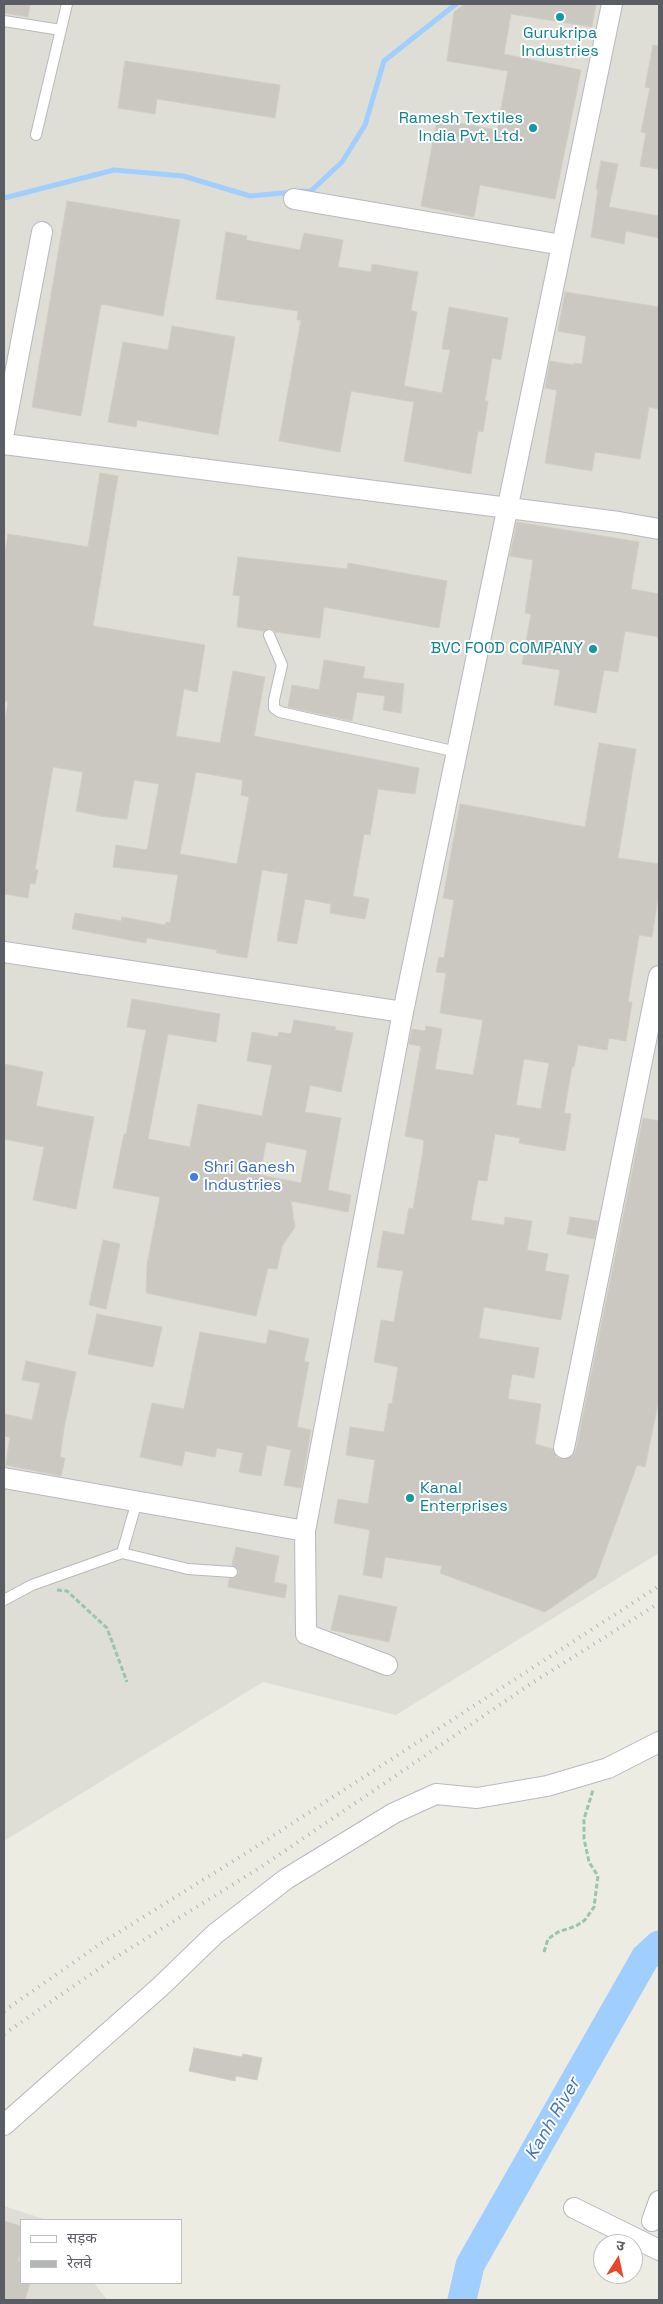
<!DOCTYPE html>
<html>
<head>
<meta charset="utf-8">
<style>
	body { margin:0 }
	#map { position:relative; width:663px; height:2304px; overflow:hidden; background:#edece2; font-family:"Space Grotesk","Noto Sans Devanagari",sans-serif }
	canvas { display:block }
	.frame { position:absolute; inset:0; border:5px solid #5a5e63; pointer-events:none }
	.legend { position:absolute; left:20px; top:2219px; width:162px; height:65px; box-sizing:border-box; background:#fff; border:1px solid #bdbfc1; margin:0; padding:6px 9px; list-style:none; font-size:15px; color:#5a5e63 }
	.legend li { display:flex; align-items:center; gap:10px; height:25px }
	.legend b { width:25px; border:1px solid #bdbfc1 }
	.north { position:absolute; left:593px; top:2234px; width:50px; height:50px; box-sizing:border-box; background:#fff; border:1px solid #bdbfc1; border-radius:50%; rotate:10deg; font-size:14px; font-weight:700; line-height:20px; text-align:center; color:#5a5e63 }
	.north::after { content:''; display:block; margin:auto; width:18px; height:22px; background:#ea462b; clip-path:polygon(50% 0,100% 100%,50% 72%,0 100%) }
</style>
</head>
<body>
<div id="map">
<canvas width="663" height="2304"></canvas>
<div class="frame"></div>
<ul class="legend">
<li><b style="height:6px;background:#fff"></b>सड़क</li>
<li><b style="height:6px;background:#b3b4b4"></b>रेलवे</li>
</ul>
<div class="north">उ</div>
</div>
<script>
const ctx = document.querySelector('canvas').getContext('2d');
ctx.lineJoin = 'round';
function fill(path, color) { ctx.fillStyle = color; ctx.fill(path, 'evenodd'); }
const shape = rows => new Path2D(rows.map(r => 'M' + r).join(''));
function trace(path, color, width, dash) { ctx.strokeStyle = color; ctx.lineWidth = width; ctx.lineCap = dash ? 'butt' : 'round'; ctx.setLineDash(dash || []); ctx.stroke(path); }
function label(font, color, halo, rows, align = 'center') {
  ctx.font = font + ' "Space Grotesk",sans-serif'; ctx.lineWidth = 4; ctx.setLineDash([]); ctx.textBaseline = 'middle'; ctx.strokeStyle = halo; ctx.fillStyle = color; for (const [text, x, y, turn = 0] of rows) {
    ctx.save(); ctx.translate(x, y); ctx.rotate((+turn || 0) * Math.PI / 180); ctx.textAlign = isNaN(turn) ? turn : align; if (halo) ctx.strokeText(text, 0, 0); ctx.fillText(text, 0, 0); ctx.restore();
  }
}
fill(shape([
	[4,4,659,4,659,1553,396,1715,263,1682,4,1841],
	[4,2206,47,2220,21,2220,21,2283,94,2283,107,2300,4,2300]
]), '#deddd6');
trace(shape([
	[301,191,311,191,342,162,365,125,384,61,456,4],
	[4,198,114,170,183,176,250,196,293,192]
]), '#a0cfff', 5);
trace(shape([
	[462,2300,470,2265,645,1958,659,1945]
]), '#a0cfff', 29);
const building = shape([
	[4,4,30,4,28,17,4,13,4,4],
	[465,4,596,4,592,27,511,14,504,54,581,70,555,199,480,185,474,217,421,206,437,119,497,130,508,71,447,61,454,12,465,4],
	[653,45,659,46,659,169,640,166,646,133,641,132,650,88,645,87,653,45],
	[125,61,280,85,275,118,157,99,155,114,118,108,125,61],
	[601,161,618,164,609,207,659,216,659,238,626,231,624,244,591,237,598,190,596,189,601,161],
	[67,201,180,220,163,316,101,304,81,416,32,407,67,201],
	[226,232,247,236,246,240,300,250,304,233,343,240,338,267,371,272,372,264,418,272,411,310,417,312,404,386,442,393,450,350,442,349,449,307,508,318,501,360,492,358,485,401,488,401,483,432,478,431,471,474,404,461,414,402,351,391,340,452,279,441,301,320,297,320,298,311,216,299,226,232],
	[565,292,659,307,659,409,649,407,640,459,595,452,592,471,545,463,557,390,545,388,550,361,574,365,574,363,582,364,586,336,558,331,565,292],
	[172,326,235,337,218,435,137,420,136,427,108,422,123,342,168,350,172,326],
	[100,473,118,476,93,626,205,645,197,692,184,689,176,736,220,743,233,671,265,677,254,736,419,768,415,794,378,789,370,835,364,834,353,896,369,899,365,919,330,913,331,904,305,899,297,944,277,941,288,874,262,870,247,958,216,953,217,950,147,938,146,943,72,929,75,913,121,921,122,917,165,925,166,922,170,923,178,875,113,867,116,845,147,850,159,784,134,780,127,819,100,816,76,811,83,772,53,767,35,870,38,870,35,884,30,883,28,898,4,894,4,725,8,701,4,701,4,558,8,534,88,547,100,473],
	[196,772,243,780,241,795,249,797,237,864,180,854,196,772],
	[517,522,639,542,631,589,659,594,659,637,625,631,618,672,604,670,596,713,554,705,560,670,522,664,531,614,525,613,533,560,510,556,517,522],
	[238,557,347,569,348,563,447,581,439,628,324,607,320,638,275,632,270,628,264,631,237,627,240,596,233,595,238,557],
	[324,660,365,667,363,678,404,684,401,713,383,710,385,696,357,692,352,721,288,707,292,685,319,690,324,660],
	[599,743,636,749,618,858,659,864,659,891,652,937,639,935,628,1002,632,1002,626,1041,609,1038,607,1050,578,1045,574,1067,572,1067,564,1113,571,1114,565,1151,519,1143,520,1138,495,1134,487,1181,478,1180,471,1220,504,1225,505,1217,532,1221,527,1250,548,1254,545,1271,569,1275,561,1320,484,1307,479,1338,539,1348,534,1378,512,1374,508,1399,541,1404,535,1444,553,1449,556,1457,561,1459,573,1456,576,1450,643,1118,659,1121,659,1399,645,1467,637,1465,596,1577,545,1612,440,1573,442,1566,385,1557,382,1578,363,1575,370,1530,334,1523,338,1499,368,1504,375,1460,346,1455,350,1427,384,1432,389,1403,392,1404,398,1367,374,1362,381,1320,394,1322,403,1271,377,1267,383,1231,404,1235,409,1208,413,1209,423,1151,424,1140,405,1136,421,1046,409,1044,412,1029,425,1031,426,1026,442,1029,435,1069,473,1075,483,1020,440,1013,446,973,436,972,439,957,444,958,454,900,443,898,460,804,585,827,599,743],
	[524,1059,549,1063,541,1109,516,1105,524,1059],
	[132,999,220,1014,216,1042,168,1034,148,1139,190,1147,198,1104,262,1116,272,1065,247,1061,252,1032,278,1037,279,1032,291,1034,294,1020,336,1027,335,1030,353,1033,341,1092,310,1085,305,1112,341,1118,328,1190,351,1195,348,1212,291,1201,295,1227,282,1246,277,1269,268,1268,256,1316,146,1293,147,1265,160,1197,113,1188,124,1134,126,1134,146,1030,127,1027,132,999],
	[266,1142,307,1150,301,1183,260,1175,266,1142],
	[4,1064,43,1072,36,1106,94,1117,76,1209,33,1200,44,1147,4,1139,4,1064],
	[570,1217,598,1221,594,1239,567,1234,570,1217],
	[103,1240,120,1244,106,1309,89,1305,103,1240],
	[97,1314,162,1327,153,1367,88,1354,97,1314],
	[269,1330,309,1339,304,1362,309,1362,297,1427,311,1430,301,1488,284,1485,291,1450,267,1445,261,1476,239,1472,243,1453,217,1448,215,1457,185,1451,182,1466,140,1457,152,1403,184,1409,200,1332,266,1344,269,1330],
	[26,1361,76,1372,64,1428,60,1457,65,1458,61,1476,6,1465,10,1437,4,1436,4,1414,32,1420,40,1383,22,1380,26,1361],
	[236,1547,279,1556,274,1582,287,1585,285,1598,228,1587,229,1579,235,1578,239,1573,238,1569,232,1565,236,1547],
	[339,1595,397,1607,389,1642,331,1630,339,1595],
	[194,2048,242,2057,243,2054,262,2058,257,2080,236,2076,235,2081,189,2071,194,2048],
	[4,2221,21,2226,21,2249,18,2261,21,2262,21,2283,30,2283,25,2300,4,2300,4,2221]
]);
fill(building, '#cac8c1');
trace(building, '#d2cec0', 1);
const lane = shape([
	[4,21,61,30],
	[36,135,67,4],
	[269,635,282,665,274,700,274,708,280,712,457,752],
	[137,1501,122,1553,188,1569,232,1572],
	[4,1600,32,1585,122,1553]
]);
const street = shape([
	[294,199,562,245],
	[4,432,42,232],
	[4,444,619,522,659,529],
	[4,952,403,1012],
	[564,1448,659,976],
	[4,1478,305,1531],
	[387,1665,306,1634,305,1531,403,1012,612,4],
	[4,2125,160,1987,215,1934,286,1879,394,1813,436,1794,477,1798,547,1786,608,1768,659,1742],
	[574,2208,659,2250],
	[652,2221,659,2201]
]);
trace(lane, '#b7b9bf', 12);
trace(street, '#b7b9bf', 22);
trace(shape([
	[57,1590,67,1591,107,1628,127,1682],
	[544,1952,548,1939,558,1932,576,1926,585,1920,594,1907,598,1876,589,1862,584,1839,584,1819,593,1790]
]), '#97c6a8', 3, [5, 2.5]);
trace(lane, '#fff', 10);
trace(street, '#fff', 20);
trace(shape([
	[4,2011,100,1944,251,1850,659,1586],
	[4,2034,113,1959,261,1867,532,1683,659,1603]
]), '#b3b4b4', 4, [1, 6]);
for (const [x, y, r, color] of [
	[560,17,5,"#0f9aa8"],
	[533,128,5,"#0f9aa8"],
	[593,649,5,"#0f9aa8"],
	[194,1177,5,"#3f7fe0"],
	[410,1498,5,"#0f9aa8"]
]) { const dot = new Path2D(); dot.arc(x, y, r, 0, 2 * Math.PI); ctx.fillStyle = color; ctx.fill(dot); trace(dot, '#fff', 2); }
label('16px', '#0d838f', '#fff', [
	["Gurukripa",560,34,"center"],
	["Industries",560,52,"center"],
	["Ramesh Textiles",523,119],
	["India Pvt. Ltd.",523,137],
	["BVC FOOD COMPANY",583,649],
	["Kanal",420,1489,"left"],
	["Enterprises",420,1507,"left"]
], 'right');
label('16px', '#366cbe', '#fff', [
	["Shri Ganesh",204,1168],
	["Industries",204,1186]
], 'left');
label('italic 18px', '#4073ba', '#fff', [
	["Kanh River",553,2119,-60]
]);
</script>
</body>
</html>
